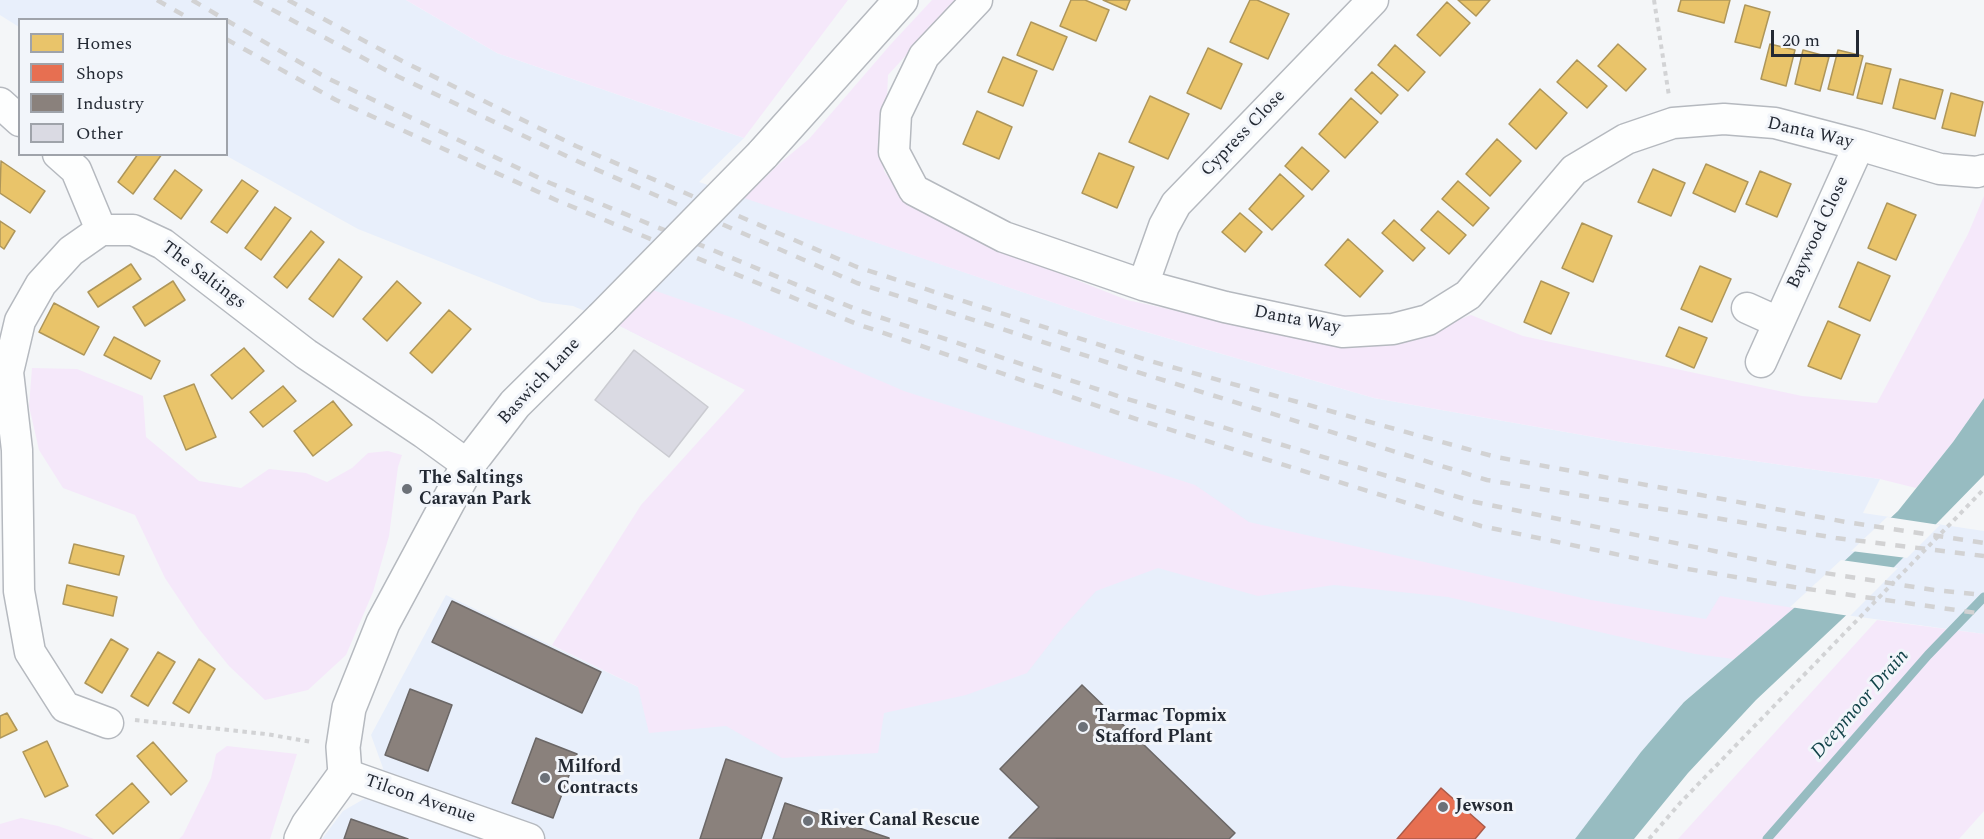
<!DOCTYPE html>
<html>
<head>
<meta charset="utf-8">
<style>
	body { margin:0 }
	#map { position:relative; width:1984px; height:839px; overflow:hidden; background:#f4f6f8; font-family:Spectral,serif }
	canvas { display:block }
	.legend { position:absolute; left:18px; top:18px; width:210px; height:138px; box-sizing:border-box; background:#f2f5fa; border:2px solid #9fa3aa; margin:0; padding:8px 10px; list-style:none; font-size:18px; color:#232933 }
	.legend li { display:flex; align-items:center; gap:12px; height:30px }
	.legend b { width:30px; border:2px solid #9fa3aa }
	.scale { position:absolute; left:1771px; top:30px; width:88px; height:27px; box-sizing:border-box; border:3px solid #232933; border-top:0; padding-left:8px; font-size:18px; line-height:21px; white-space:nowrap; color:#232933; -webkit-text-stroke:4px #f2f5fa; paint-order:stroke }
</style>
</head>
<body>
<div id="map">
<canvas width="1984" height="839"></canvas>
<ul class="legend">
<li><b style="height:16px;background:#e9c46a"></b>Homes</li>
<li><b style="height:16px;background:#e76f51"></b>Shops</li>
<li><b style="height:16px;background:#8a817c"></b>Industry</li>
<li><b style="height:16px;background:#dadae3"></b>Other</li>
</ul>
<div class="scale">20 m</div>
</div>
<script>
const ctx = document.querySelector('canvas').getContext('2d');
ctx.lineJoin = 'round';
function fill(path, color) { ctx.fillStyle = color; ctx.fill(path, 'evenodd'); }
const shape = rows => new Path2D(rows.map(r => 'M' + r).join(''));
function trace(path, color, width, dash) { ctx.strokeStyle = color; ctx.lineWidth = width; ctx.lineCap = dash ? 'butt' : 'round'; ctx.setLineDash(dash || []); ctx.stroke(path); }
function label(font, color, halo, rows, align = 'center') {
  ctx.font = font + ' Spectral,serif'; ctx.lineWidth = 6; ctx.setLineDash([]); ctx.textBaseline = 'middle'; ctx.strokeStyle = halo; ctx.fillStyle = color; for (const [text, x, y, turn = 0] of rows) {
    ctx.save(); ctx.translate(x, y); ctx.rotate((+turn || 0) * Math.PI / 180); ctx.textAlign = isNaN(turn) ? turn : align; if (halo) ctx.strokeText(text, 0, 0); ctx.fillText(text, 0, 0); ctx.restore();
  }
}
fill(shape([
	[0,0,406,0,497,53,744,138,699,182,1105,320,1374,398,1622,442,1880,479,1863,513,1984,531,1984,634,1794,608,1684,702,1575,839,322,839,343,811,376,792,383,768,371,735,446,595,638,687,745,389,618,325,573,306,542,302,358,229,225,155,226,154,226,20,20,20,19,27,0,15]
]), '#e8effb');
fill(shape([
	[406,0,848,0,744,138,497,53],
	[932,0,957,0,888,75,884,171,906,201,1066,276,1127,300,1261,329,1394,343,1471,315,1523,336,1802,396,1877,403,1968,234,1984,196,1984,398,1953,442,1916,488,1880,479,1622,442,1374,398,1105,320,744,198,780,163,809,139,891,44],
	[653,290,739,320,904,391,1195,485,1249,522,1591,600,1706,619,1720,596,1794,608,1734,659,1695,654,1448,597,1334,585,1258,596,1158,568,1096,591,1058,633,1027,673,966,695,884,713,878,753,782,758,726,726,649,733,638,687,552,645,641,505,745,390,618,325],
	[32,368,77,369,143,396,146,437,199,481,241,488,269,469,306,473,327,482,352,468,368,453,388,451,402,455,398,467,389,536,373,592,346,655,308,690,265,700,229,666,199,629,165,578,135,515,63,488,39,450,29,406],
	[1877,620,1984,634,1984,811,1959,839,1678,839],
	[227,746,297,754,270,839,179,839,183,835,211,778,216,754],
	[21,818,58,826,94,839,0,839,0,824]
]), '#f5e8fa');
fill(shape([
	[1984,398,1984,475,1856,606,1756,700,1688,773,1634,839,1575,839,1641,752,1684,702,1794,608,1898,511,1953,442]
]), '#97bcc1');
fill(shape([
	[1887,517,1940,525,1907,558,1851,551],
	[1841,560,1898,568,1850,616,1790,607]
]), '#f4f6f8');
const homes = shape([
	[1071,0,1085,0,1109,10,1096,41,1060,26,1071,0],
	[1103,0,1130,0,1126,10,1103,0],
	[1250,0,1257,0,1289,14,1268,59,1230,42,1250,0],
	[1458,0,1490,0,1476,16,1458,0],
	[1681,0,1730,0,1724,23,1678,11,1681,0],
	[1447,2,1470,23,1440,56,1417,35,1447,2],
	[1745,5,1770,12,1760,48,1735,42,1745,5],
	[1031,22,1067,37,1053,70,1017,55,1031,22],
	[1618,44,1646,69,1626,91,1598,66,1618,44],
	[1770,44,1795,50,1786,86,1761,79,1770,44],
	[1395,45,1425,72,1408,91,1378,65,1395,45],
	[1208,48,1242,64,1221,109,1187,93,1208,48],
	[1803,50,1829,57,1820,91,1795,84,1803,50],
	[1838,50,1863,56,1853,95,1828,89,1838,50],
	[1003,57,1037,71,1023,106,988,92,1003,57],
	[1577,60,1607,86,1587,108,1557,82,1577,60],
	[1866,63,1891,69,1882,104,1857,98,1866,63],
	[1372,72,1398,95,1381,114,1355,90,1372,72],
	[1900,79,1943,90,1935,119,1893,108,1900,79],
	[1540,89,1567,113,1536,149,1509,124,1540,89],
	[1951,93,1983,102,1975,136,1942,128,1951,93],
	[1150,96,1189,114,1168,159,1129,142,1150,96],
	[1351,98,1378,122,1345,158,1319,134,1351,98],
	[977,111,1012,127,999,159,963,144,977,111],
	[1497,139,1521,161,1490,196,1466,174,1497,139],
	[1302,147,1329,171,1312,190,1285,166,1302,147],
	[1099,153,1134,167,1117,208,1082,193,1099,153],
	[138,154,162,154,133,194,118,182,138,154],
	[1,161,45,191,30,213,0,193,1,161],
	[1706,164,1748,182,1735,212,1693,193,1706,164],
	[1653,169,1685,183,1671,216,1638,202,1653,169],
	[175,170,202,190,181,219,154,199,175,170],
	[1760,171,1791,184,1777,217,1746,204,1760,171],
	[1280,174,1304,196,1272,230,1249,209,1280,174],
	[242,180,258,191,227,233,211,222,242,180],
	[1458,181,1489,208,1473,226,1442,199,1458,181],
	[1887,203,1916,215,1896,260,1868,248,1887,203],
	[275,207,291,218,261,260,245,248,275,207],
	[1438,211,1466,235,1449,254,1421,230,1438,211],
	[1240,213,1262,232,1245,252,1222,232,1240,213],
	[1394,220,1425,248,1413,261,1382,233,1394,220],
	[0,221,15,231,4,249,0,246,0,221],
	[1582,223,1612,236,1593,282,1562,268,1582,223],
	[311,231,324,242,287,288,274,277,311,231],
	[1348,239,1383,271,1360,297,1325,265,1348,239],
	[339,259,362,277,333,317,309,299,339,259],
	[1858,262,1890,276,1870,321,1839,307,1858,262],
	[131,264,141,279,98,307,88,292,131,264],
	[1700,266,1731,279,1712,322,1681,309,1700,266],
	[173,281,185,300,145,326,133,307,173,281],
	[397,281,421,303,387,341,363,319,397,281],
	[1541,281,1569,293,1551,334,1524,322,1541,281],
	[54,303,99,327,84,355,39,332,54,303],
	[449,310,471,329,432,373,410,353,449,310],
	[1828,321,1860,335,1841,379,1808,366,1828,321],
	[1679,327,1707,338,1694,368,1666,356,1679,327],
	[114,337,160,361,151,379,104,355,114,337],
	[244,348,264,371,232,399,211,375,244,348],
	[194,384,216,437,186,450,164,396,194,384],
	[283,386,296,401,263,427,250,412,283,386],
	[333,401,352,425,313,456,294,431,333,401],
	[74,544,124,556,119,575,69,563,74,544],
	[67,585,117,597,113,616,63,604,67,585],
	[111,639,128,649,102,693,85,683,111,639],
	[158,652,175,662,148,706,131,696,158,652],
	[199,659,215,669,189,713,173,703,199,659],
	[7,713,17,730,0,738,0,716,7,713],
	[47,741,68,786,45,797,23,752,47,741],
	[153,742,187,781,171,795,137,756,153,742],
	[132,783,149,802,113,834,96,815,132,783]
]);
fill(homes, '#e9c46a');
trace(homes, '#ae965a', 1.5);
const shops = shape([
	[1441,788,1485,827,1475,839,1397,839,1441,788]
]);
fill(shops, '#e76f51');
trace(shops, '#ac5a48', 1.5);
const industry = shape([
	[452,601,601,672,582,713,432,642,452,601],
	[1082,685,1235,833,1229,839,1009,838,1039,807,1000,769,1082,685],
	[410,689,452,705,428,771,385,755,410,689],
	[536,738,577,754,553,818,512,803,536,738],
	[726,759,782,778,761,839,700,839,726,759],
	[785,803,889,838,889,839,773,839,785,803],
	[351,819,408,839,344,839,351,819]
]);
fill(industry, '#8a817c');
trace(industry, '#6b6766', 1.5);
trace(shape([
	[1767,839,1928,655,1984,597]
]), '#97bcc1', 9);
const building = shape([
	[634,350,708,407,669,457,595,400,634,350]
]);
fill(building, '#dadae3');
trace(building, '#cacbd1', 1.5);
const street = shape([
	[977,0,924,56,896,114,894,152,914,190,1004,237,1143,285,1225,307,1343,332,1393,329,1428,320,1468,295,1574,170,1626,139,1673,123,1724,119,1775,123,1859,145,1940,169,1977,172,1984,170],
	[0,103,20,121],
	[58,154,76,170,101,230],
	[1143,285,1164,226,1176,204,1373,0],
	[1747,308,1778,322],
	[1761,362,1859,145],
	[108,723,65,707,30,652,19,591,17,450,8,372,20,321,41,284,71,251,101,230,133,230,163,244,306,354,424,433,468,465],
	[345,774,529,839]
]);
const secondary = shape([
	[762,155,901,0],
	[301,839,308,825,345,774,343,747,349,708,383,623,468,465,515,404,602,318]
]);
trace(street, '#b5b9bf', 33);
trace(secondary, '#b5b9bf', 36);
trace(shape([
	[1654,0,1669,96],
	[135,720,266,734,312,742],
	[1649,839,1681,802,1984,489]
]), '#d2d3d5', 4, [4.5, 4.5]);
trace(street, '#fdfefe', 30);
trace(secondary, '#fdfefe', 33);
trace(shape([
	[157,0,192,20],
	[192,0,226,20],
	[254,0,397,76,577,161,857,283,1150,376,1487,480,1836,538,1984,556],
	[288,0,404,62,576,146,857,267,1150,361,1496,457,1846,522,1984,543],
	[226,20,329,79,550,183,858,310,1124,398,1475,502,1812,571,1934,590,1984,595],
	[226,39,336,100,556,200,857,324,1139,420,1481,526,1682,568,1794,587,1984,614]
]), '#d2d2d3', 4.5, [10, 10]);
const secondaryBridge = shape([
	[602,318,762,155]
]);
trace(secondaryBridge, '#b5b9bf', 36, []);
trace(secondaryBridge, '#fdfefe', 33);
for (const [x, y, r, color] of [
	[407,489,6,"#6c7178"],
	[1083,727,6,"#6c7178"],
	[545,778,6,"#6c7178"],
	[1443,807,6,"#6c7178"],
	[808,821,6,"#6c7178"]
]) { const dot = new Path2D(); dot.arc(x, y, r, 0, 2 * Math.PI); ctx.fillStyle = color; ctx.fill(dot); trace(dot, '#f2f5fa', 2); }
label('18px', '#232933', '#f2f5fa', [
	["Cypress Close",1244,134,-46],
	["Danta Way",1810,134,13],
	["Baywood Close",1819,233,-65],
	["The Saltings",203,276,37],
	["Danta Way",1297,321,11],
	["Baswich Lane",540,382,-47],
	["Tilcon Avenue",420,800,19]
]);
label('bold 18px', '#232933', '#f2f5fa', [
	["The Saltings",419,479],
	["Caravan Park",419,500],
	["Tarmac Topmix",1095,717],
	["Stafford Plant",1095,738],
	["Milford",557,768],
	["Contracts",557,789],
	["Jewson",1455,807],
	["River Canal Rescue",820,821]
], 'left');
label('italic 20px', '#124349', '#f2f5fa', [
	["Deepmoor Drain",1861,705,-49]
]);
</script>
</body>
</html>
